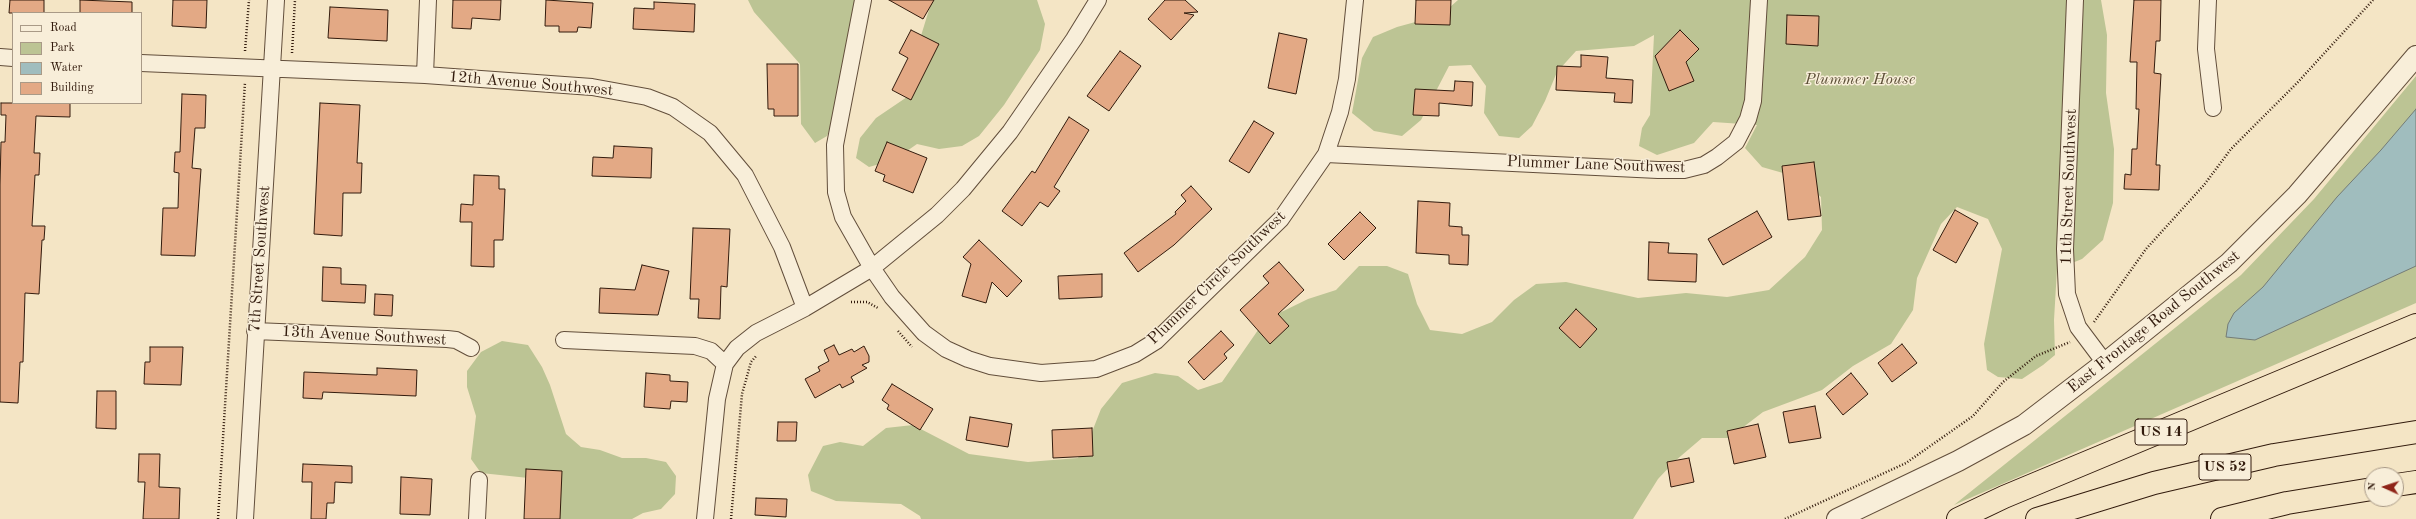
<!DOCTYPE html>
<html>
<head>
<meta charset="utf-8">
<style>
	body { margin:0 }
	#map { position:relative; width:2416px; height:519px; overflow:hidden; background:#f4e5c5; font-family:"Old Standard TT",serif }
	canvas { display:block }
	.legend { position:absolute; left:12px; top:12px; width:130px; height:92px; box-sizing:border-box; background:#f8eed9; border:1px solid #a99a87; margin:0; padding:5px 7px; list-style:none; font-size:12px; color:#321b0d }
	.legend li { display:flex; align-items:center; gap:8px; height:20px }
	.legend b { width:20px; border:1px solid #a99a87 }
	.north { position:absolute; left:2364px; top:467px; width:40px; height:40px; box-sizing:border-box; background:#f8eed9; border:1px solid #a99a87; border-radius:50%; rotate:273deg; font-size:11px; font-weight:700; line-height:16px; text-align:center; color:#321b0d }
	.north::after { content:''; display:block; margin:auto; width:14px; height:18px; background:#8f2418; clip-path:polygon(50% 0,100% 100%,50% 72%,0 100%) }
</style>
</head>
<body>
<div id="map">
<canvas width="2416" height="519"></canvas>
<ul class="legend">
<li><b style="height:5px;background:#f8eed9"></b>Road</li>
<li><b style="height:11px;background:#bcc494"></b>Park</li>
<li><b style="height:11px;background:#a0bdbe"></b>Water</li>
<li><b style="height:11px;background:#e3a985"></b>Building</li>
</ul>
<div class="north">N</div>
</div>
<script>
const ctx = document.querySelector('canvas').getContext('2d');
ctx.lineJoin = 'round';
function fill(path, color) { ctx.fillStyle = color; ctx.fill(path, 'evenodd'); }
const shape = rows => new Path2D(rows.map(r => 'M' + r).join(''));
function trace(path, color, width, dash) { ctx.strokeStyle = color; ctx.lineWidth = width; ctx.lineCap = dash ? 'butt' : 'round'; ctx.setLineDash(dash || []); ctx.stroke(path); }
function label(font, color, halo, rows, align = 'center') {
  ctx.font = font + ' "Old Standard TT",serif'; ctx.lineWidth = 3; ctx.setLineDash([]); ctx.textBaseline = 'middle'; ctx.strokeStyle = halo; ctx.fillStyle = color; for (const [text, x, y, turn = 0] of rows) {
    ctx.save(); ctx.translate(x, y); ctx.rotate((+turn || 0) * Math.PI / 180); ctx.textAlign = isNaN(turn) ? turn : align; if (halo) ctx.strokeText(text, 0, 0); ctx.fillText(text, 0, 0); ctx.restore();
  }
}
fill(shape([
	[748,0,869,0,852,78,827,136,815,143,801,124,800,64,754,12],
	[932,0,1037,0,1045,24,1040,50,1004,105,979,136,962,146,939,149,917,144,894,160,869,167,856,158,860,138,876,118,907,97,916,52],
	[1458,0,2101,0,2107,35,2106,93,2114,149,2113,203,2103,240,2082,259,2057,269,2054,320,2055,355,2043,365,2022,379,1998,377,1987,370,1984,344,2002,249,1988,219,1957,207,1941,224,1917,278,1913,310,1891,344,1853,366,1822,390,1763,412,1729,438,1702,438,1675,461,1658,479,1633,519,921,519,920,516,901,504,836,501,811,491,808,475,823,446,840,442,863,446,886,428,913,425,969,454,1028,462,1078,458,1090,437,1101,409,1122,383,1155,373,1178,376,1198,390,1222,382,1265,320,1308,299,1336,290,1359,266,1387,266,1408,274,1417,304,1430,330,1462,334,1492,322,1514,300,1536,284,1566,282,1638,298,1686,293,1727,297,1769,290,1805,257,1822,230,1821,197,1797,177,1762,167,1745,148,1757,125,1713,122,1694,143,1657,155,1639,146,1642,128,1650,115,1654,35,1634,46,1576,51,1557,72,1545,101,1532,126,1519,138,1499,136,1484,113,1486,86,1471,65,1449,66,1421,120,1402,136,1374,131,1352,113,1362,58,1373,37,1397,27,1441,15],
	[2416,76,2416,303,1954,505,2241,275,2314,199],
	[502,341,528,345,542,367,550,385,566,434,581,447,600,450,622,458,646,458,666,462,676,476,675,494,661,509,643,513,632,519,548,519,538,479,481,473,471,459,476,416,467,387,467,371,481,352]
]), '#bcc494');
const water = shape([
	[2416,109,2416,266,2255,340,2226,337,2228,324,2234,313,2263,287,2337,197,2381,150,2416,109]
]);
fill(water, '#a0bdbe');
trace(water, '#747c77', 1);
const building = shape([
	[10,0,44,0,44,13,9,13,10,0],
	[80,0,132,2,132,13,80,13,80,0],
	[173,0,207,0,206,28,172,26,173,0],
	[453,0,501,0,500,20,472,18,471,29,452,28,453,0],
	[546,0,593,3,591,28,578,27,577,32,559,32,559,26,545,26,546,0],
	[889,0,934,0,923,19,889,0],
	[1165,0,1185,0,1198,12,1184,13,1194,15,1171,40,1148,19,1165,0],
	[1416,0,1451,0,1450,25,1415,24,1416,0],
	[2134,0,2161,0,2160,41,2156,41,2154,73,2161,74,2156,165,2160,165,2159,190,2124,189,2125,174,2131,175,2132,149,2137,149,2139,109,2136,109,2137,62,2130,62,2134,0],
	[654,2,695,4,694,32,633,29,634,8,654,9,654,2],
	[330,7,388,10,387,41,328,38,330,7],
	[1787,15,1819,16,1818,46,1786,44,1787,15],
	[911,30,939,44,911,100,892,90,908,58,899,53,911,30],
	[1680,30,1699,49,1686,62,1694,81,1669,91,1655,56,1680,30],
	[1279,33,1307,39,1296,94,1268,88,1279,33],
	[1120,51,1141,66,1109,111,1087,96,1120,51],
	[1581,55,1608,57,1606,78,1633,80,1632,103,1614,102,1615,93,1556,90,1557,66,1581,67,1581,55],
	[767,64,798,64,798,116,774,116,774,109,768,109,767,64],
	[1455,81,1473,82,1472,106,1439,103,1439,116,1413,115,1415,89,1454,91,1455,81],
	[182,94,206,95,205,128,195,128,192,168,201,169,195,256,161,255,163,208,178,208,179,173,174,172,175,152,180,152,182,94],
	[1,103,70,103,70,117,36,116,34,153,40,153,39,175,35,175,32,226,45,226,44,240,42,240,39,294,25,293,23,362,20,362,18,403,0,402,0,185,1,142,5,142,6,115,1,115,1,103],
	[320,103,360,105,357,163,362,163,361,193,343,193,342,236,314,234,320,103],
	[1069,117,1089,130,1054,187,1060,191,1048,207,1040,202,1022,226,1002,211,1032,171,1035,173,1069,117],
	[1254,121,1274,133,1249,173,1229,161,1254,121],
	[887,142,927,158,913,193,883,181,885,175,875,171,887,142],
	[614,146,652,148,651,178,592,176,593,157,613,158,614,146],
	[1814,162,1821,216,1788,220,1782,166,1814,162],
	[474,175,499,176,499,189,505,189,503,240,494,240,494,267,471,266,472,222,460,222,461,204,473,205,474,175],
	[1191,186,1212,209,1174,245,1138,272,1124,253,1176,214,1175,212,1186,201,1181,195,1191,186],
	[1418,201,1450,203,1449,226,1462,227,1462,235,1469,235,1468,265,1449,264,1449,255,1416,253,1418,201],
	[1955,210,1978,223,1956,263,1933,250,1955,210],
	[1757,211,1772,237,1723,265,1708,239,1757,211],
	[1360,212,1376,228,1344,260,1328,244,1360,212],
	[693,228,730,229,727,287,721,286,720,319,698,318,699,299,690,299,693,228],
	[979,240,1022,281,1007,297,992,282,986,303,962,296,971,264,963,257,979,240],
	[1649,242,1669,243,1668,253,1697,254,1696,282,1648,280,1649,242],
	[1279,262,1304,290,1278,314,1289,326,1270,344,1240,310,1269,283,1263,276,1279,262],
	[642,265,669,271,658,315,599,313,600,288,635,290,642,265],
	[323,267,341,268,341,284,366,285,365,303,322,301,323,267],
	[1102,274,1102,297,1059,299,1058,276,1102,274],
	[375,294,393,295,392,316,374,315,375,294],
	[1576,309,1597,329,1580,348,1559,328,1576,309],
	[1221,331,1234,345,1224,354,1227,358,1204,380,1188,362,1221,331],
	[1902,344,1917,363,1892,382,1878,363,1902,344],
	[834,345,839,355,852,349,854,352,864,346,869,356,869,362,862,365,867,368,851,377,854,382,842,388,840,384,815,398,805,379,820,371,818,367,829,361,824,350,834,345],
	[150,347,183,347,181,385,144,384,145,362,150,362,150,347],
	[377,368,417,370,416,396,323,392,322,399,303,398,304,372,377,375,377,368],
	[646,373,670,375,670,381,688,382,687,402,671,401,670,409,644,407,646,373],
	[1851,373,1868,394,1843,415,1826,394,1851,373],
	[892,384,933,409,920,430,887,409,889,405,882,400,892,384],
	[97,391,116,391,116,429,96,428,97,391],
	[1815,406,1821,438,1789,443,1783,412,1815,406],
	[970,417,1012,424,1008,447,966,440,970,417],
	[778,422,797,422,796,441,777,441,778,422],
	[1758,424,1766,457,1734,464,1727,431,1758,424],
	[1092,428,1093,456,1053,458,1052,430,1092,428],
	[139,454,160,454,159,487,180,488,179,519,143,519,145,482,138,482,139,454],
	[1689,458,1694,482,1671,487,1667,462,1689,458],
	[303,464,352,466,352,483,335,482,334,503,327,503,326,519,311,519,312,482,302,482,303,464],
	[526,469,562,471,560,519,524,519,526,469],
	[401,477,432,479,430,515,400,514,401,477],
	[756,498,787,499,786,517,755,515,756,498]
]);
fill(building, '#e3a985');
trace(building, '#321b0d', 1);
const minor = shape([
	[863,0,835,145,836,192,843,217,872,268,892,297,924,333,946,349,968,359,990,366,1041,373,1096,369,1135,354,1156,341,1281,219,1326,154,1340,112,1347,79,1355,0],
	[2075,0,2065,249,2067,294,2078,327,2105,363],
	[2208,0,2206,49,2213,108],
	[0,57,13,58],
	[141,63,425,75,592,87,647,97,673,107,710,133,745,175,782,247,805,308],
	[425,75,428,0],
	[1326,154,1658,170,1684,170,1704,165,1717,157,1736,142,1748,119,1753,101,1759,0],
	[255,331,447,339,456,340,471,348],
	[564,340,695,346,711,351,725,364],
	[245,519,276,0],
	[477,519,479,480],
	[705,519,717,399,725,364,737,348,756,333,805,308,872,268,937,215,963,189,1010,132,1074,39,1098,0]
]);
const tertiary = shape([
	[1837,519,1958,461,2024,425,2105,363,2229,263,2297,195,2416,56]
]);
const motorway = shape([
	[2396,485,2416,482],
	[1958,519,2004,497,2416,325],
	[2037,519,2154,483,2274,455,2416,432],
	[2222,519,2287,503,2372,489]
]);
trace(minor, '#624e3b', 18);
trace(tertiary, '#624e3b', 22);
trace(motorway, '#321b0d', 24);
trace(shape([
	[245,51,249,0],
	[292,53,295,0],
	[851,302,867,302,878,308],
	[2094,322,2146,249,2204,185,2231,149,2298,82,2373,0],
	[898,331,912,347],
	[218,519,245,82],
	[731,519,742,394,751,362,757,355],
	[1785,519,1906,463,1973,416,2003,382,2036,356,2070,342]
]), '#321b0d', 2.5, [1, 2]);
trace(minor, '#f8eed9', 16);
trace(tertiary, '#f8eed9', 20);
trace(motorway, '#f4e5c5', 22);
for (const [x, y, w] of [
	[2161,432,52],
	[2225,467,52]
]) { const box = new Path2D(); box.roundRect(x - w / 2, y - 13, w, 26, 3); ctx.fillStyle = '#f8eed9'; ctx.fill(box); trace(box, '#321b0d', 1); }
label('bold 15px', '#321b0d', null, [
	["US 14",2161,432],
	["US 52",2225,467]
]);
label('italic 16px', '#5b4e36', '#f8eed9', [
	["Plummer House",1860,80]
]);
label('16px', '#321b0d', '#f8eed9', [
	["12th Avenue Southwest",531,84,5],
	["Plummer Lane Southwest",1596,165,2],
	["11th Street Southwest",2069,187,-88],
	["7th Street Southwest",260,259,-86],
	["Plummer Circle Southwest",1217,278,-44],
	["East Frontage Road Southwest",2154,322,-39],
	["13th Avenue Southwest",364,336,3]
]);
</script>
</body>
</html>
